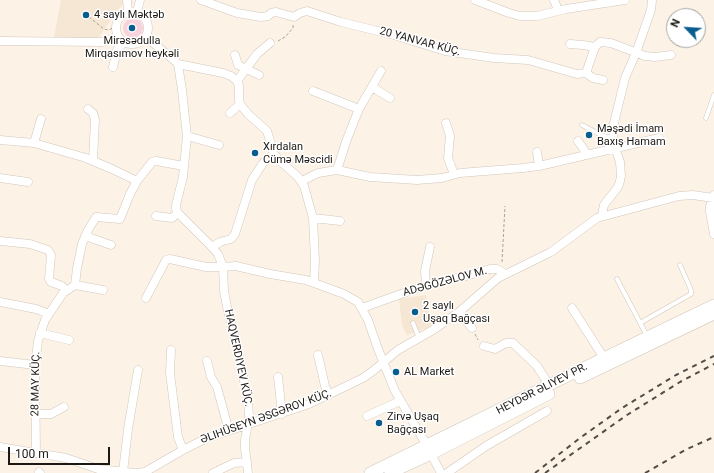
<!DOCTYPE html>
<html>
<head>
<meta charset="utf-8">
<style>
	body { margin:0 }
	#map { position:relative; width:714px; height:473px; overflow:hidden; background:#fdf2e6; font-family:Roboto,sans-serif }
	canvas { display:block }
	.north { position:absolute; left:666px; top:8px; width:40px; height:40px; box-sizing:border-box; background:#fff; border:1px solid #a4a3a1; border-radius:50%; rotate:295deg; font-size:11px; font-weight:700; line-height:16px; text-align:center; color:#1c1814 }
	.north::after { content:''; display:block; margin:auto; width:14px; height:18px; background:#085c8e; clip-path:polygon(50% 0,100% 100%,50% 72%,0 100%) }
	.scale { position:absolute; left:8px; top:447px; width:102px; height:18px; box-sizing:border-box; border:2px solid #1c1814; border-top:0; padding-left:5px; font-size:12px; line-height:14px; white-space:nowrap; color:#1c1814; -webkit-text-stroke:3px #fff; paint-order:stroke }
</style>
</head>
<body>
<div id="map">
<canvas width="714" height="473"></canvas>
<div class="north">N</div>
<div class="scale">100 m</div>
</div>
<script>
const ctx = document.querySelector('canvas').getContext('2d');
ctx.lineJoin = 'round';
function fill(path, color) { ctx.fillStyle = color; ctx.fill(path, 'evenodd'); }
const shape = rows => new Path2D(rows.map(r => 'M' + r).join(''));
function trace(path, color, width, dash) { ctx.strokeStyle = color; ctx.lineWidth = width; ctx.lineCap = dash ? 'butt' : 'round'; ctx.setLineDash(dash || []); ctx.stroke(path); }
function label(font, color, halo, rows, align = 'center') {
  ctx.font = font + ' Roboto,sans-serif'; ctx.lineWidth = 3; ctx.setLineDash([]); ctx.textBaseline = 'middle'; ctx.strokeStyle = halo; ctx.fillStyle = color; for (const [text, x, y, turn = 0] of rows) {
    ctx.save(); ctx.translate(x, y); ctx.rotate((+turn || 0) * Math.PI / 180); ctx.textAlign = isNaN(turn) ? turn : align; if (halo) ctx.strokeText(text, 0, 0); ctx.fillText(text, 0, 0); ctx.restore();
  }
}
fill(shape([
	[61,0,124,0,125,1,98,38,54,38],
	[426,295,432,326,407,335,402,325,399,299]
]), '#f6e6d4');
fill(shape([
	'123 28a10 10 0 1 1 20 0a10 10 0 1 1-20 0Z'
]), '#f8d2dd');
const service = shape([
	[706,118,714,95],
	[582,125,601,135,612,138],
	[617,279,647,336],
	[413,323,419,338],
	[640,323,691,294,691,290,680,265]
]);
const minor = shape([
	[127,0,128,12],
	[201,0,237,13,261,17,268,16,271,13,276,12,294,17,300,13,307,11,341,22,394,35,445,51,494,58,528,60,577,74,586,73,595,47,600,42,611,43,645,56,655,57,671,55],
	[475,0,509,13,520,16,537,16,566,9,625,0],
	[554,0,558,10],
	'116 28a16 16 0 1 1 32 0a16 16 0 1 1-32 0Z',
	[137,12,140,0],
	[146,37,175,61,178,64,182,90,187,136,183,177,176,205,176,209,178,213,212,247,218,254,223,267,236,266,270,274,306,280,344,294,358,302,368,320,378,349,395,391,427,446],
	[0,41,102,42,110,40,118,36],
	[270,43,257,54,237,81,239,86,239,100,240,104,248,114,267,131,274,154,279,160,298,177,304,186,313,218,315,261,314,282],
	[570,44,583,45,595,47],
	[235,55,238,65,259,75],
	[178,64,223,73,231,76,237,81],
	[113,67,117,50,124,42],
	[586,73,593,78,603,80],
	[372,87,390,98],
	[313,91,359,109],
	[88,109,93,113,95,120,93,160],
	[230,113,240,104],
	[446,123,450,136,448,158,454,174],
	[187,136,219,145],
	[0,140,34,143,86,158,112,169,137,181],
	[578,141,587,154],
	[34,143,41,119],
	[537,152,539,166],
	[337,170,347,139,359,109,381,71],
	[0,178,28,182],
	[302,181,318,173,337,170,370,177,417,180,442,178,460,173,523,168,539,166,659,138],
	[714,195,710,206,710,212,714,234],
	[602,215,604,205,618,187,620,181,621,176,620,162,613,142,614,123,625,78,636,53,651,10,652,0],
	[156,216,172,218,178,213],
	[313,218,340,221],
	[85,236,111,245],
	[0,241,30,244,48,250,51,255,49,279,51,282,62,286,66,290],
	[212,247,220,242,231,239,235,234,252,180,263,163,274,154],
	[75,285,103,290],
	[426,285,425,271,430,247],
	[146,298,166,260,170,259,206,267,223,267,224,291,227,307,236,341,248,400,249,417,245,440,245,448,248,473],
	[0,302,36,309,49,314],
	[362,308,426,285,466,276,490,269,497,269,505,274],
	[572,308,604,358],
	[459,312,472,328],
	[40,333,69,340],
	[484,346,495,349,506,343,513,343,537,366,549,385],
	[171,350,170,373,178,437,183,450],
	[318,355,325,386,329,395],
	[0,361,35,365],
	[207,361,211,377,217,387,229,431],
	[278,377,282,414],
	[36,414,51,414,64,407],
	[367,416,400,401],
	[0,447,66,458,98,469,135,473,145,472,183,450,207,438,309,404,363,378,373,371,398,350,433,330,459,312,498,278,551,252,597,218,679,196,693,195,713,198],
	[36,453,35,365,38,341,45,320,63,293,75,285,77,268,82,244,88,230,96,217,120,219,130,194,137,181,152,162,156,161,184,166],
	[431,454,441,473],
	[39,472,40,473],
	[123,472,128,429,138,370],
	[213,473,234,463,247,462],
	[447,473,486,446,547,411]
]);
const secondary = shape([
	[580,378,714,314],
	[370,473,604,358,714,305],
	[390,473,431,454,549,394]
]);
trace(service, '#d1c6bb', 5);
trace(minor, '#d1c6bb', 9);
trace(secondary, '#d1c6bb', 12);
trace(shape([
	[89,17,104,29,108,30,116,27],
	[278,41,285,37,293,28,293,25],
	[502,262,505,206],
	[475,334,478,340]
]), '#aaa298', 1, [3, 2]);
trace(service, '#fff', 4);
trace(minor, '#fff', 8);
trace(secondary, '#fff', 11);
trace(shape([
	[535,473,580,438,622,408,676,375,714,356],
	[545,473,627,415,680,382,714,364],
	[645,473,687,449,714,437]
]), '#534d47', 2, [5, 5]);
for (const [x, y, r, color] of [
	[86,15,4,"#085c8e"],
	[132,28,4,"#085c8e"],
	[589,135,4,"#085c8e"],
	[255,153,4,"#085c8e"],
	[415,312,4,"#085c8e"],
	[396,372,4,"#085c8e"],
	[379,423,4,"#085c8e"]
]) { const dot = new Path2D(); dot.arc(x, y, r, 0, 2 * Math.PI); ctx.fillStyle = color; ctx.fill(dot); trace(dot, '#fff', 1.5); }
label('11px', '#1c1814', '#fff', [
	["4 saylı Məktəb",94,15],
	["Mirəsədulla",132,41,"center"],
	["Mirqasımov heykəli",132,54,"center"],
	["Məşədi İmam",597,129],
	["Baxış Hamam",597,142],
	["Xırdalan",263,147],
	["Cümə Məscidi",263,160],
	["2 saylı",423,306],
	["Uşaq Bağçası",423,319],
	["AL Market",404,372],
	["Zirvə Uşaq",387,417],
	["Bağçası",387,430]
], 'left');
label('11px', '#1c1814', '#fff', [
	["20 YANVAR KÜÇ.",420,42,15],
	["ADƏGÖZƏLOV M.",445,282,-15],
	["HAQVERDIYEV KÜÇ.",238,358,78],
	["28 MAY KÜÇ.",36,384,-89],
	["HEYDƏR ƏLIYEV PR.",542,389,-27],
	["ƏLIHÜSEYN ƏSGƏROV KÜÇ.",266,417,-20]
]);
</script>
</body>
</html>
